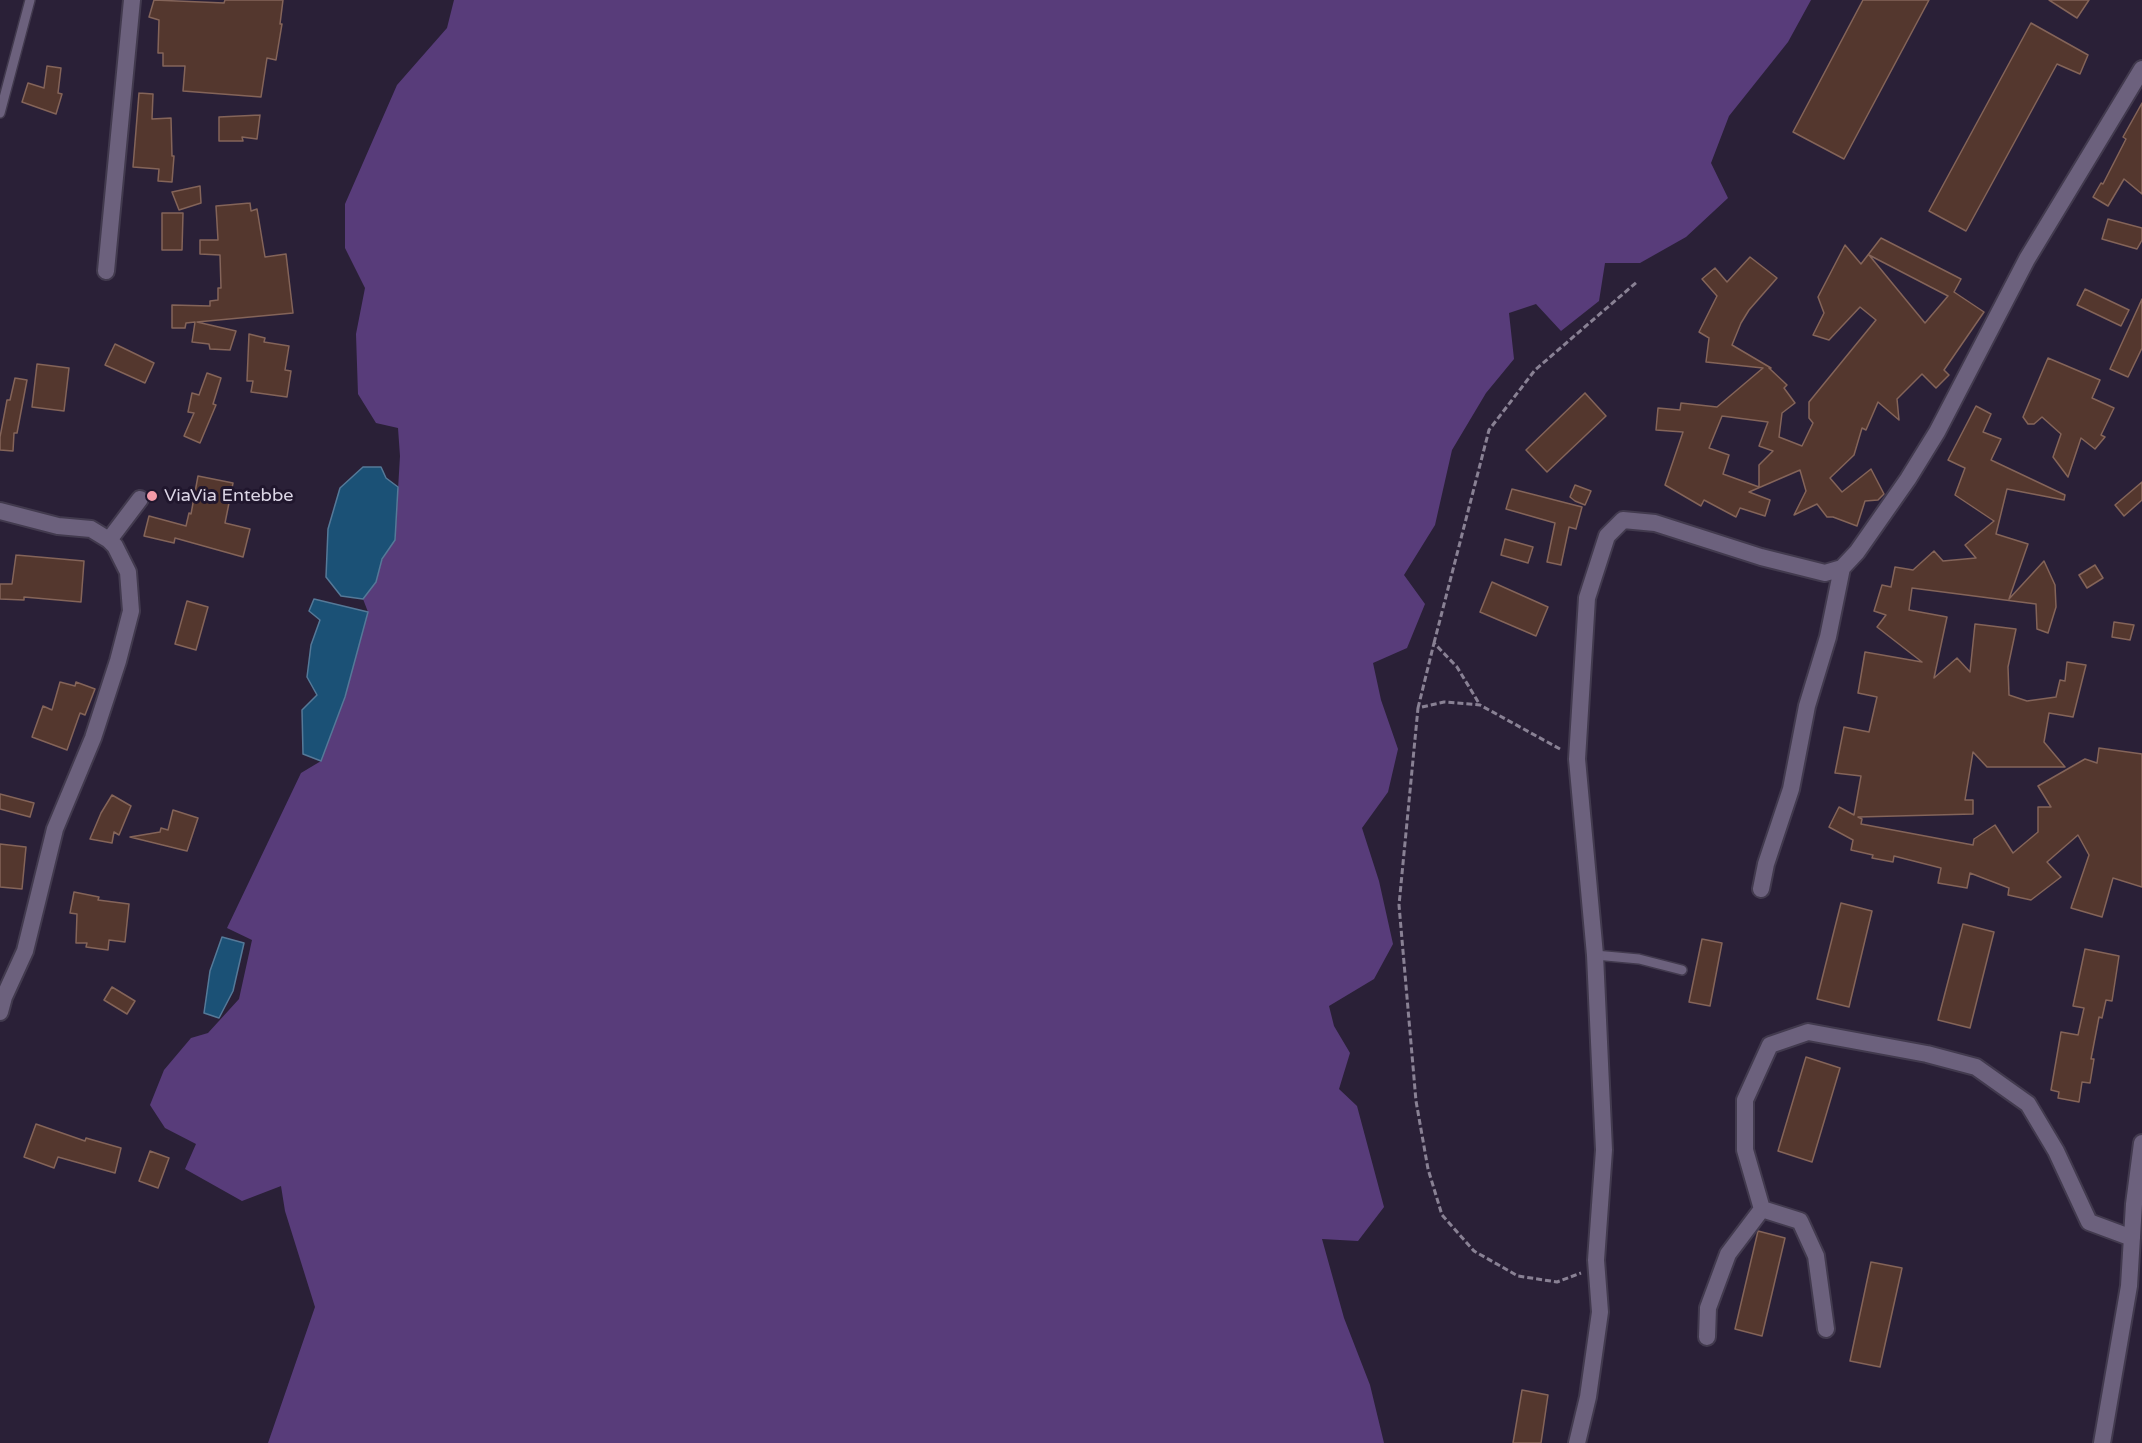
<!DOCTYPE html>
<html>
<head>
<meta charset="utf-8">
<style>
	body { margin:0 }
	canvas { display:block; background:#2a2037 }
</style>
</head>
<body>
<canvas width="2142" height="1443"></canvas>
<script>
const ctx = document.querySelector('canvas').getContext('2d');
ctx.lineJoin = 'round';
function fill(path, color) { ctx.fillStyle = color; ctx.fill(path, 'evenodd'); }
const shape = rows => new Path2D(rows.map(r => 'M' + r).join(''));
function trace(path, color, width, dash) { ctx.strokeStyle = color; ctx.lineWidth = width; ctx.lineCap = dash ? 'butt' : 'round'; ctx.setLineDash(dash || []); ctx.stroke(path); }
function label(font, color, halo, rows, align = 'center') {
  ctx.font = font + ' "Varela Round",sans-serif'; ctx.lineWidth = 6; ctx.setLineDash([]); ctx.textBaseline = 'middle'; ctx.strokeStyle = halo; ctx.fillStyle = color; for (const [text, x, y, turn = 0] of rows) {
    ctx.save(); ctx.translate(x, y); ctx.rotate((+turn || 0) * Math.PI / 180); ctx.textAlign = isNaN(turn) ? turn : align; if (halo) ctx.strokeText(text, 0, 0); ctx.fillText(text, 0, 0); ctx.restore();
  }
}
fill(shape([
	[454,0,1811,0,1788,42,1729,116,1711,163,1728,198,1686,237,1640,263,1605,263,1599,301,1561,331,1536,304,1509,313,1514,359,1486,393,1452,450,1435,525,1404,575,1425,604,1407,648,1373,663,1381,700,1398,749,1388,792,1362,828,1379,881,1393,944,1374,979,1329,1006,1334,1026,1350,1053,1339,1089,1357,1106,1384,1207,1358,1241,1322,1239,1344,1318,1370,1385,1384,1443,268,1443,315,1307,285,1211,281,1186,242,1201,185,1169,196,1144,165,1128,150,1105,164,1070,191,1038,208,1033,239,999,252,940,227,928,301,773,321,761,345,697,368,612,363,599,376,582,382,560,395,540,400,456,398,428,376,423,358,394,356,334,365,288,345,248,345,204,397,85,447,28]
]), '#583c7a');
const water = shape([
	[363,467,381,467,386,478,398,487,395,540,382,559,376,582,363,599,341,596,326,577,328,529,340,488,363,467],
	[314,599,368,612,345,697,321,761,303,754,302,710,317,695,307,677,311,645,320,620,309,611,314,599],
	[222,937,244,943,233,991,219,1018,204,1013,210,971,222,937]
]);
fill(water, '#1b5176');
trace(water, '#557998', 1.5);
const building = shape([
	[154,0,224,3,225,0,283,0,280,24,282,24,276,60,267,58,261,97,183,91,185,66,163,66,163,53,158,53,159,20,149,17,154,0],
	[1863,0,1929,0,1844,159,1793,132,1863,0],
	[2049,0,2089,0,2077,18,2049,0],
	[2031,23,2088,55,2080,74,2057,64,1966,231,1929,211,2031,23],
	[47,66,61,68,58,93,62,94,56,114,22,102,28,83,44,88,47,66],
	[139,93,153,94,152,119,171,118,172,156,174,156,172,182,158,181,159,169,133,167,139,93],
	[2142,103,2142,194,2124,179,2108,206,2093,197,2101,183,2103,184,2126,139,2123,137,2142,103],
	[260,115,257,139,242,137,243,141,219,141,219,117,260,115],
	[200,186,201,203,179,210,172,192,200,186],
	[250,203,251,211,257,209,265,257,286,254,293,313,197,322,236,331,230,350,210,349,209,344,192,342,195,322,186,323,185,328,172,328,172,305,210,306,210,301,218,300,218,288,221,288,220,255,200,254,200,240,218,240,216,206,250,203],
	[162,213,183,213,182,250,162,250,162,213],
	[2108,219,2142,228,2142,240,2137,249,2102,239,2108,219],
	[1881,238,1961,279,1954,292,1984,312,1944,370,1949,375,1936,388,1922,374,1897,399,1899,420,1878,402,1866,430,1862,428,1854,455,1830,478,1842,492,1871,469,1884,494,1878,500,1865,501,1857,526,1833,517,1827,517,1817,504,1794,515,1806,491,1800,470,1749,492,1770,500,1765,516,1740,508,1736,517,1704,500,1701,506,1665,485,1683,432,1656,430,1658,408,1680,410,1681,403,1717,407,1763,368,1706,362,1709,338,1699,332,1717,296,1702,279,1715,268,1727,282,1750,257,1777,278,1749,310,1741,323,1732,345,1771,368,1769,368,1787,385,1784,388,1795,403,1782,413,1779,437,1802,446,1813,423,1809,418,1809,402,1876,320,1860,307,1829,340,1813,335,1824,313,1818,297,1845,245,1861,264,1881,238],
	[1869,255,1948,296,1925,323,1869,255],
	[1722,416,1768,422,1759,446,1773,451,1759,465,1759,487,1723,474,1729,455,1709,448,1722,416],
	[2085,289,2129,310,2121,326,2077,305,2085,289],
	[2142,299,2142,348,2128,377,2110,369,2142,299],
	[249,334,265,338,264,342,289,346,285,370,291,371,287,397,251,392,253,381,247,381,249,334],
	[115,344,154,363,145,383,105,365,115,344],
	[2048,358,2100,380,2092,398,2114,408,2101,435,2105,437,2095,449,2081,438,2068,477,2053,457,2061,434,2042,417,2034,424,2028,424,2023,417,2048,358],
	[37,364,69,368,64,411,32,407,37,364],
	[207,373,221,378,213,404,216,405,200,443,184,436,194,413,188,412,192,393,199,395,207,373],
	[15,378,27,380,17,433,14,433,13,451,0,450,0,437,7,400,10,400,15,378],
	[1585,393,1606,416,1547,472,1526,450,1585,393],
	[1976,406,1991,414,1983,432,2001,439,1991,460,2065,495,2064,500,2007,489,1996,534,2028,544,2009,599,2044,561,2055,585,2056,607,2048,633,2037,629,2036,604,1912,588,1909,610,1947,617,1934,678,1957,658,1970,672,1975,624,2016,629,2008,667,2009,695,2027,701,2056,697,2060,680,2065,681,2067,662,2086,665,2073,717,2049,713,2044,742,2065,767,1987,767,1973,752,1965,800,1973,800,1973,814,1858,817,1862,819,1861,824,1973,845,1974,839,1995,825,2013,853,2038,832,2038,807,2051,807,2038,786,2085,759,2097,763,2099,748,2142,754,2142,887,2113,878,2102,917,2071,908,2089,855,2078,835,2047,862,2061,877,2031,900,2008,895,2009,888,1970,873,1967,888,1938,883,1941,868,1894,856,1893,862,1872,858,1873,855,1851,850,1853,840,1829,827,1839,807,1854,815,1861,776,1835,773,1844,727,1869,732,1877,697,1858,693,1865,652,1922,662,1877,627,1886,615,1874,611,1882,585,1891,587,1895,567,1913,570,1934,551,1943,561,1976,558,1965,545,1994,521,1955,495,1965,468,1948,460,1976,406],
	[198,476,233,483,225,523,250,529,243,557,175,538,174,543,144,536,149,516,186,526,189,513,191,514,198,476],
	[2142,482,2142,500,2124,516,2115,505,2142,482],
	[1575,485,1591,491,1585,505,1575,501,1570,497,1575,485],
	[1512,489,1582,507,1576,529,1569,527,1561,565,1547,562,1555,523,1506,509,1512,489],
	[1505,539,1533,547,1528,563,1501,555,1505,539],
	[16,555,84,561,81,602,24,597,24,600,0,599,0,584,12,584,16,555],
	[2095,565,2103,578,2087,588,2079,575,2095,565],
	[1492,582,1548,607,1536,636,1480,612,1492,582],
	[187,601,208,607,196,650,175,644,187,601],
	[2114,622,2134,625,2130,640,2112,637,2114,622],
	[60,682,75,686,76,682,95,689,85,715,80,713,67,750,32,737,43,706,52,710,60,682],
	[0,794,34,803,30,817,0,809,0,794],
	[112,795,131,806,119,835,114,832,112,843,90,839,101,813,112,795],
	[173,810,198,818,187,851,130,837,160,832,161,828,168,830,173,810],
	[0,844,26,847,22,889,0,887,0,844],
	[74,892,99,897,98,900,129,904,125,942,109,940,108,950,86,947,87,943,76,943,77,914,70,913,74,892],
	[1841,903,1872,911,1849,1007,1817,999,1841,903],
	[1963,924,1994,932,1970,1028,1938,1020,1963,924],
	[1702,939,1722,943,1710,1006,1689,1002,1702,939],
	[2085,949,2119,956,2112,1001,2106,1000,2102,1018,2099,1017,2091,1059,2094,1059,2090,1083,2082,1082,2079,1102,2058,1098,2059,1092,2051,1090,2061,1032,2078,1035,2084,1008,2073,1006,2085,949],
	[112,987,135,1001,127,1014,104,1000,112,987],
	[1806,1057,1840,1068,1812,1162,1778,1151,1806,1057],
	[36,1124,85,1141,86,1138,121,1148,115,1173,58,1157,54,1168,24,1157,36,1124],
	[150,1151,169,1158,158,1188,139,1181,150,1151],
	[1758,1231,1785,1238,1762,1336,1735,1329,1758,1231],
	[1871,1262,1902,1268,1880,1367,1850,1361,1871,1262],
	[1522,1390,1548,1395,1541,1443,1513,1443,1522,1390]
]);
fill(building, '#54372e');
trace(building, '#846459', 1.5);
const service = shape([
	[0,113,30,0],
	[1595,955,1639,959,1682,970]
]);
const minor = shape([
	[106,271,132,0],
	[0,511,58,526,91,529,109,540,115,546,128,572,131,611,118,661,93,738,55,829,25,951,4,997,0,1012],
	[109,540,140,499],
	[1761,889,1766,864,1791,789,1807,706,1828,637,1842,568],
	[1762,1209,1800,1221,1816,1256,1826,1329],
	[1707,1337,1708,1308,1728,1254,1762,1209,1745,1150,1745,1100,1770,1045,1808,1032,1927,1054,1976,1067,2028,1104,2056,1151,2089,1222,2132,1238],
	[1577,1443,1588,1397,1600,1312,1596,1260,1604,1150,1595,955,1577,759,1587,598,1607,536,1623,520,1655,523,1761,557,1825,573,1842,568,1857,552,1908,479,1937,432,2027,259,2142,69],
	[2102,1443,2129,1286,2134,1204,2142,1143]
]);
trace(service, '#423a4e', 12);
trace(minor, '#423a4e', 20);
trace(shape([
	[1434,643,1489,430,1535,370,1638,281],
	[1418,708,1434,643,1457,667,1480,705],
	[1560,749,1480,705,1444,702,1418,708,1399,905,1416,1101,1428,1169,1442,1215,1474,1251,1518,1276,1557,1282,1581,1273]
]), '#898194', 3, [6, 3]);
trace(service, '#6c617d', 9);
trace(minor, '#6c617d', 16);
for (const [x, y, r, color] of [
	[152,496,6,"#f39aa8"]
]) { const dot = new Path2D(); dot.arc(x, y, r, 0, 2 * Math.PI); ctx.fillStyle = color; ctx.fill(dot); trace(dot, '#20162d', 2); }
label('18px', '#dcd6e6', '#20162d', [
	["ViaVia Entebbe",164,496]
], 'left');
</script>
</body>
</html>
